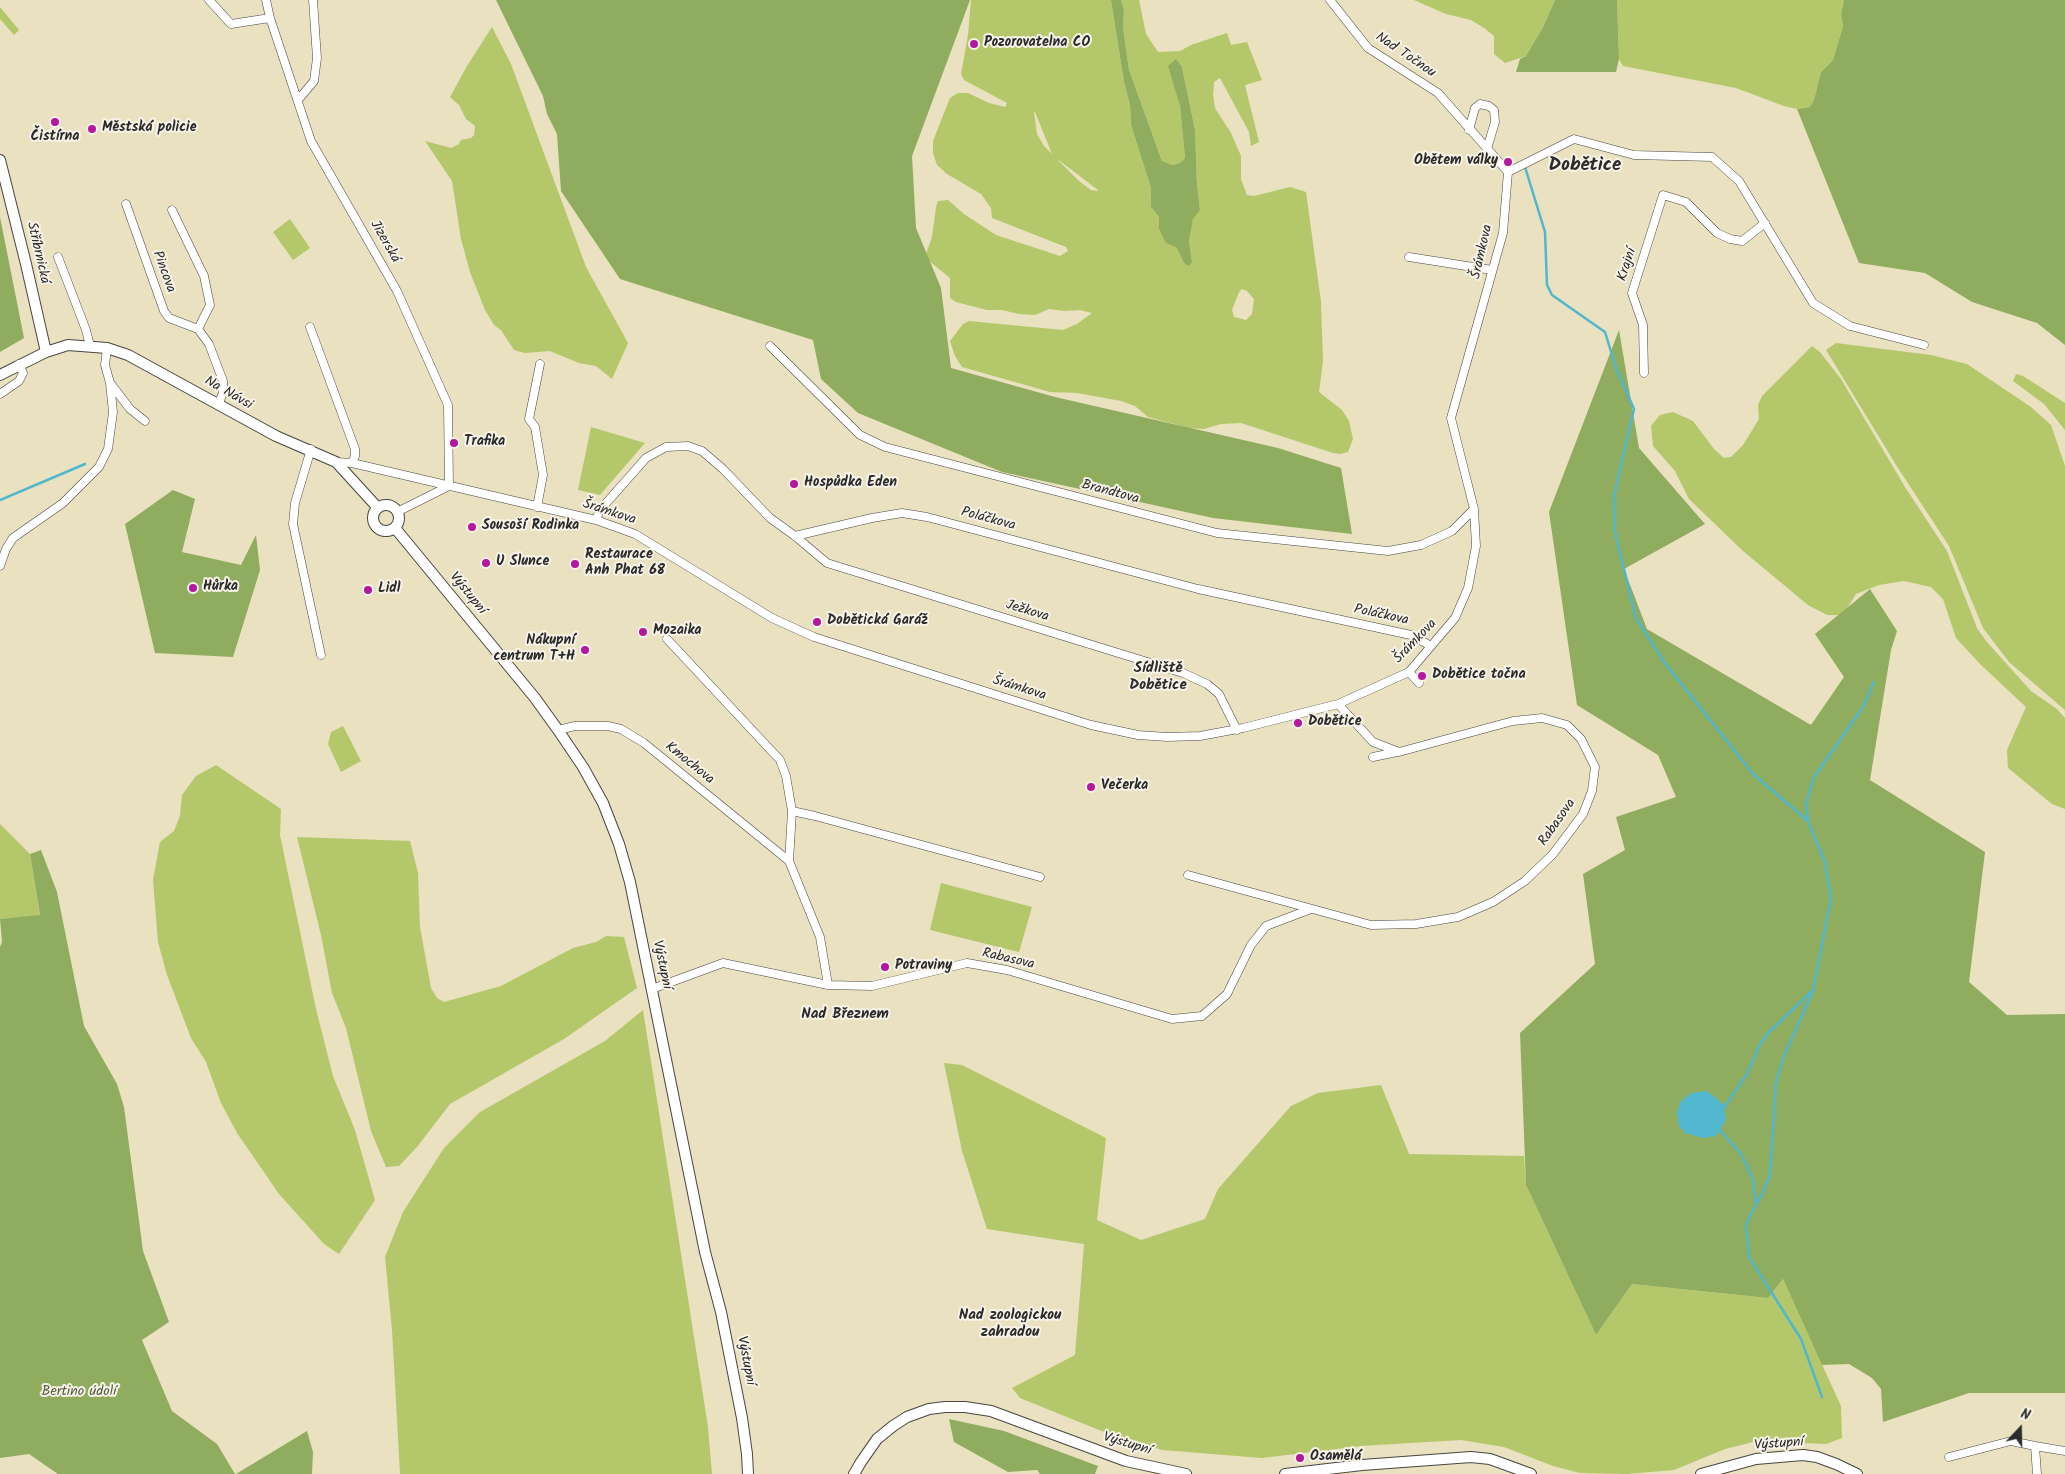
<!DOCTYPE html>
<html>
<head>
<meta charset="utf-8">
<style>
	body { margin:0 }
	#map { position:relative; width:2065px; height:1474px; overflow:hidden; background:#e9e1bf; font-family:Kalam,sans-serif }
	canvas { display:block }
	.north { position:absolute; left:1995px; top:1404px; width:50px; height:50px; -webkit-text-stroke:4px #f7f3e8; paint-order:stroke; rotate:21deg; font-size:14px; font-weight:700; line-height:20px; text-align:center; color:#2b2b2b }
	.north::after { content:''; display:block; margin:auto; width:18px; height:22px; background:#2b2b2b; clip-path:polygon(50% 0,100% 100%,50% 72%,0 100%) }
</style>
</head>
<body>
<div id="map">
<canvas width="2065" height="1474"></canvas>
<div class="north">N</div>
</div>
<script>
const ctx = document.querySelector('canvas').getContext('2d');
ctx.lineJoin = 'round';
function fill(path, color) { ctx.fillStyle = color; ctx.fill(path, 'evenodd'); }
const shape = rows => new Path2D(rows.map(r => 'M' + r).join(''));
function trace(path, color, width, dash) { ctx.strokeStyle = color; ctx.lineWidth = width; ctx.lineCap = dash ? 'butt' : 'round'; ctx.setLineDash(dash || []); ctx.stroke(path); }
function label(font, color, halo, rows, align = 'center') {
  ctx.font = font + ' Kalam,sans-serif'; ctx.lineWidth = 4; ctx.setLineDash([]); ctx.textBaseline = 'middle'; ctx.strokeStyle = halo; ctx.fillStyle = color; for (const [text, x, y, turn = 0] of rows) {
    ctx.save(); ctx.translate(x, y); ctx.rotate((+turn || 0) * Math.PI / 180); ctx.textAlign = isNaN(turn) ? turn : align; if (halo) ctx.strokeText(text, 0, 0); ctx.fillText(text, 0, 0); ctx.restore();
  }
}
fill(shape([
	[971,0,1111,0,1124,82,1130,105,1131,125,1151,188,1151,207,1159,217,1159,230,1176,247,1184,263,1192,262,1189,241,1193,218,1200,210,1197,184,1195,130,1182,67,1176,60,1169,66,1180,106,1185,158,1180,163,1172,165,1162,161,1129,70,1123,27,1124,10,1121,0,1139,0,1146,34,1158,52,1180,51,1191,45,1227,33,1231,45,1247,42,1262,80,1245,85,1259,142,1251,146,1249,132,1220,78,1214,82,1213,95,1215,108,1231,133,1241,156,1241,179,1247,195,1254,196,1290,187,1306,192,1321,302,1323,361,1319,392,1342,410,1349,421,1353,439,1348,452,1340,454,1333,453,1241,423,1221,424,1204,429,1189,428,1148,417,1135,406,1121,401,1077,393,1050,392,962,367,955,356,950,341,963,324,969,321,1063,330,1077,324,1092,313,1080,310,1065,311,1049,309,1035,315,1019,314,1002,310,987,310,956,302,950,298,950,278,928,260,926,254,932,237,936,207,938,201,948,200,964,214,996,235,1060,256,1068,251,1066,247,992,218,991,208,981,194,947,174,937,165,933,153,933,141,950,98,958,93,968,93,989,103,1005,107,1007,103,964,80,961,74,968,35],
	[1034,112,1035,112,1052,154,1044,146,1037,134],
	[1056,158,1098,190,1098,191,1091,190,1079,181],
	[1242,289,1247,291,1254,299,1252,314,1246,320,1234,317,1232,310,1239,292],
	[1414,0,1555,0,1543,27,1526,56,1505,63,1494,54,1494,36,1484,28,1471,20,1446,14],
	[1617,0,1844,0,1841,14,1843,26,1833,60,1821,72,1814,100,1810,107,1797,109,1784,106,1736,88,1623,66,1619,59],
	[0,7,19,30,14,35,0,19],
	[492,27,511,64,586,267,628,343,612,379,596,366,579,363,550,351,525,353,514,350,501,330,494,325,485,310,470,272,461,239,452,181,425,141,451,148,459,144,461,140,471,138,474,135,475,126,466,119,459,105,450,97,467,66],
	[290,219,310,248,293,260,273,232],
	[1836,343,1931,355,1967,364,2031,407,2051,425,2065,466,2065,710,2009,662,1983,628,1949,546,1898,468,1826,350],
	[1812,346,1820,352,1841,379,1905,487,1947,551,1977,628,1986,641,2031,691,2057,709,2065,718,2065,809,2052,804,2008,768,2007,750,2026,707,1980,664,1956,638,1943,599,1931,587,1904,581,1879,585,1856,594,1846,610,1840,615,1827,615,1808,605,1743,551,1689,499,1675,471,1653,446,1651,426,1660,415,1673,412,1693,421,1714,449,1724,458,1731,457,1743,445,1759,419,1758,405,1762,396],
	[2016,374,2023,376,2065,403,2065,430,2044,404,2013,381],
	[591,427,645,443,600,495,578,490],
	[343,726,361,761,341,772,328,744,331,732],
	[216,765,281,809,280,835,316,1009,333,1076,355,1130,375,1200,339,1254,324,1244,279,1194,237,1133,221,1103,206,1062,191,1038,167,975,158,942,153,880,160,842,174,831,180,816,182,795,196,776],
	[0,824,30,854,40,916,0,919],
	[297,837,410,841,418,873,420,927,431,988,437,998,444,1002,501,986,573,948,596,942,606,936,624,937,637,988,564,1039,450,1104,417,1147,399,1166,386,1167,371,1131,346,1028,332,993,321,935],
	[941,883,1032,907,1019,952,930,930],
	[643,1010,708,1427,712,1474,400,1474,392,1330,385,1257,403,1212,444,1148,480,1112,605,1041],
	[944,1063,962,1065,1106,1138,1097,1220,1141,1240,1205,1219,1218,1189,1291,1106,1318,1093,1381,1085,1409,1154,1524,1156,1526,1185,1596,1335,1632,1284,1768,1298,1783,1279,1841,1406,1842,1438,1826,1444,1757,1441,1725,1449,1674,1470,1627,1474,1580,1473,1553,1466,1504,1447,1461,1440,1361,1446,1262,1458,1162,1450,1099,1430,1020,1398,1012,1388,1075,1355,1084,1244,987,1229,962,1151]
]), '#b4c76b');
fill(shape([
	[496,0,970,0,912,156,916,228,941,288,951,368,1055,397,1278,448,1341,468,1352,534,1213,518,1002,472,858,413,821,379,813,340,620,279,561,191,557,134,547,114,543,96],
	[1111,0,1121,0,1124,10,1123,27,1129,70,1162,161,1172,165,1180,163,1185,158,1180,106,1168,66,1176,59,1182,67,1195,130,1197,184,1200,210,1193,219,1189,241,1192,262,1189,266,1184,263,1176,247,1166,243,1159,229,1159,217,1151,207,1151,188,1131,125,1130,105,1124,82],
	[1555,0,1617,0,1619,59,1616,72,1516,72,1520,59,1526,56,1543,27],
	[1844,0,2065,0,2065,345,2037,323,1972,302,1925,273,1859,263,1797,109,1810,107,1814,100,1821,72,1833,60,1843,26,1841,14],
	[0,217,24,338,0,352],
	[1619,330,1639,448,1705,524,1624,569,1647,629,1811,725,1844,677,1815,634,1870,589,1897,631,1891,650,1870,780,1985,852,1969,982,2007,1015,2065,1014,2065,1393,1969,1393,1883,1422,1881,1389,1872,1378,1849,1364,1822,1365,1783,1279,1768,1298,1632,1284,1596,1335,1526,1185,1520,1033,1595,964,1583,874,1625,850,1616,817,1676,797,1658,755,1577,705,1549,512],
	[173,490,195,499,182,552,241,565,256,535,260,570,233,657,155,653,125,524],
	[41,850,57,892,84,1026,117,1084,124,1107,143,1251,169,1322,142,1340,172,1411,217,1444,235,1474,58,1474,29,1454,0,1458,0,947,2,942,0,919,40,915,30,854],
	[949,1419,1004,1431,1098,1466,1095,1474,1040,1474,1037,1470,1008,1472,954,1442],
	[307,1431,313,1452,312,1474,236,1474]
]), '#8fac5f');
fill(shape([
	[1707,1091,1724,1105,1726,1120,1716,1136,1703,1138,1685,1133,1679,1126,1677,1113,1680,1102,1691,1093]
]), '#50b7ce');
trace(shape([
	[1525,167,1545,232,1547,285,1552,295,1605,332,1616,368,1634,409,1614,496,1615,532,1636,618,1664,662,1753,774,1808,821,1825,862,1831,899,1813,990,1768,1033,1759,1046,1747,1074,1723,1109],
	[0,500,85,464],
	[1808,821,1806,804,1814,777,1863,707,1874,682],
	[1719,1129,1741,1154,1753,1179,1756,1204,1746,1225,1749,1257,1801,1339,1822,1397],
	[1756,1204,1763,1193,1770,1174,1776,1082,1784,1056,1813,991]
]), '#50b7ce', 2.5);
const minor = shape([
	[209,0,231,24,270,18],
	[266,0,270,18,311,141,397,291,448,405,449,486],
	[1330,0,1368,48,1438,93,1508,172],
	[298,100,314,81,317,58,313,0],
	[1469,130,1475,108,1480,104,1489,106,1494,110,1495,122,1487,149],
	[1508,172,1574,139,1634,155,1712,157,1739,181,1813,303,1850,326,1924,345],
	[126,204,164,311,169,318,198,329,209,344,223,381,223,393,218,405],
	[172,210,204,276,210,305,198,329],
	[58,257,86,330,90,346],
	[1409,257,1492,270],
	[310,327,355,449,355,456,352,463],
	[770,346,860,435,885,447,1217,533,1388,551,1421,545,1452,531,1474,509],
	[1644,373,1643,325,1632,293,1663,195,1686,202,1717,233,1730,239,1742,241,1765,223],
	[111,384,130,409,145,421],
	[0,394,19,381,23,373,19,364],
	[311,449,295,503,293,524,321,655],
	[336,462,352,463,596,520,635,534,772,618,814,637,1091,725,1138,735,1167,737,1200,736,1243,728,1338,704,1409,672,1455,618,1468,588,1476,546,1474,509,1451,418,1503,233,1508,172],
	[537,507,543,475,535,427,529,419,540,364],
	[397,512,449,486],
	[596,520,600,510,646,458,666,447,688,446,702,451,723,469,770,518,795,536,827,563,1183,673,1207,684,1219,694,1237,730],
	[795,536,872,518,902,513,927,517,1198,589,1411,635,1431,646],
	[0,566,6,549,13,538,63,503,99,467,108,449,113,412,110,383,105,365,107,348],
	[667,639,780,760,786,776,792,811],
	[1409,672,1419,683],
	[558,730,575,726,608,726,621,729,644,743,789,861,820,937,828,985],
	[1373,757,1397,752],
	[789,861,792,811,815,816,1040,877],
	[1188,875,1371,925,1416,924,1458,917,1493,902,1525,881,1553,854,1583,814,1592,791,1595,767,1581,739,1567,725,1542,718,1513,721,1399,752,1373,742,1338,704],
	[652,989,723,963,828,985,872,986,967,963,1007,970,1172,1019,1202,1016,1227,994,1251,945,1266,926,1311,909],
	[2035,1446,2065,1451],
	[1949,1457,2011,1441,2035,1446,2037,1474]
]);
const tertiary = shape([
	[0,160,26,264,46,352],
	[0,375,46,352,68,345,107,348,128,355,276,436,336,462,378,508],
	'373 518a13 13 0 1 1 26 0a13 13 0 1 1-26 0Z',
	[395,528,535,698,558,730,583,767,603,803,619,844,630,882,705,1252,721,1312,742,1418,747,1454,748,1474],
	[854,1474,861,1462,877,1439,893,1426,907,1417,929,1409,945,1407,965,1407,991,1411,1126,1461,1186,1474],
	[1285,1474,1362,1465,1471,1457,1490,1459,1531,1474],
	[1701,1474,1756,1459,1803,1455,1817,1457,1836,1464,1857,1474]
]);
trace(minor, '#484641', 9);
trace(tertiary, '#484641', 12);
trace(minor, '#fff', 8);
trace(tertiary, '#fff', 10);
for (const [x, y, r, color] of [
	[974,44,5,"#b5179e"],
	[55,122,5,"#b5179e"],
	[92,129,5,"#b5179e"],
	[1508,162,5,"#b5179e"],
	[454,443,5,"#b5179e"],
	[794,484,5,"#b5179e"],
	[472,527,5,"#b5179e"],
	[486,563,5,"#b5179e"],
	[575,564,5,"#b5179e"],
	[193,588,5,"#b5179e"],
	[368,590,5,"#b5179e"],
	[817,622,5,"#b5179e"],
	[643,632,5,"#b5179e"],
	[585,650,5,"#b5179e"],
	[1422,676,5,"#b5179e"],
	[1298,723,5,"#b5179e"],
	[1091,787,5,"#b5179e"],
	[885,967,5,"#b5179e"],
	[1300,1458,5,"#b5179e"]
]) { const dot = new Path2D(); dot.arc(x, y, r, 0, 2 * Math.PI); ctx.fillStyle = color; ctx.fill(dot); trace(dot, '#f7f3e8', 2); }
label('bold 14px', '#2b2b2b', '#f7f3e8', [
	["Pozorovatelna CO",984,44],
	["Městská policie",102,129],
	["Čistírna",55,138,"center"],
	["Obětem války",1498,162,"right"],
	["Trafika",464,443],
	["Hospůdka Eden",804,484],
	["Sousoší Rodinka",482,527],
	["Restaurace",585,556],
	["Anh Phat 68",585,572],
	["U Slunce",496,563],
	["Hůrka",203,588],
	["Lidl",378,590],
	["Dobětická Garáž",827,622],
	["Mozaika",653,632],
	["Nákupní",575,642,"right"],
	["centrum T+H",575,658,"right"],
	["Dobětice točna",1432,676],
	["Dobětice",1308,723],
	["Večerka",1101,787],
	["Potraviny",895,967],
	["Osamělá",1310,1458]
], 'left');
label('14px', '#2b2b2b', '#f7f3e8', [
	["Nad Točnou",1405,56,34],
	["Jizerská",384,242,60],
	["Šrámkova",1483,252,-77],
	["Stříbrnická",37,253,77],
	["Krajní",1628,265,-72],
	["Pincova",163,272,70],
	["Na Návsi",228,394,30],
	["Brandtova",1110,493,15],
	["Šrámkova",609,513,18],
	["Poláčkova",988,520,15],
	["Výstupní",467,594,51],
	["Ježkova",1027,612,17],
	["Poláčkova",1381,616,12],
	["Šrámkova",1416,642,-46],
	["Šrámkova",1019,689,17],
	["Kmochova",689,764,39],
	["Rabasova",1558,823,-55],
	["Rabasova",1008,960,13],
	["Výstupní",661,965,78],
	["Výstupní",745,1361,79],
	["Výstupní",1127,1445,17],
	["Výstupní",1779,1445,-4]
]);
label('14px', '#545a3e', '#f7f3e8', [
	["Bertino údolí",79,1393]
]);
label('bold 15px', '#2b2b2b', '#f7f3e8', [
	["Sídliště",1158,669],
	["Dobětice",1158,686],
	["Nad Březnem",845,1015],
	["Nad zoologickou",1010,1316],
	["zahradou",1010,1333]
]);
label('bold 19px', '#2b2b2b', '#f7f3e8', [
	["Dobětice",1585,167]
]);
</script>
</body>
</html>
